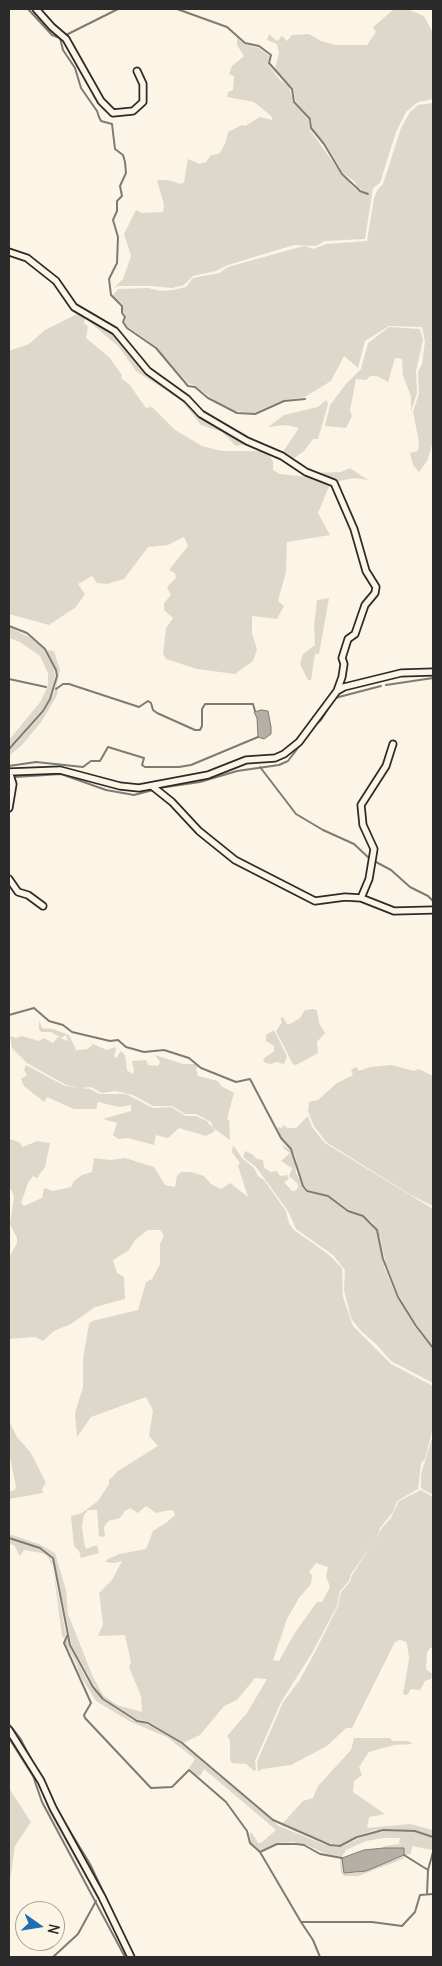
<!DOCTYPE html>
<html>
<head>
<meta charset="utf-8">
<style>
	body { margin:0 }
	#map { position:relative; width:442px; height:1966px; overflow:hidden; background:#fcf5e5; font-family:Delius,sans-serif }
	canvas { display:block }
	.frame { position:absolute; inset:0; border:10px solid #2b2b2b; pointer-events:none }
	.north { position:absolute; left:15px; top:1901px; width:50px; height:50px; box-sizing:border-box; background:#fcf5e5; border:1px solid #a8a49b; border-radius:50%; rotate:103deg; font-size:14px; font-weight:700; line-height:20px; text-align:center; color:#2b2b2b }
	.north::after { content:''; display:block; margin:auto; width:18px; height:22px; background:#1f6fb2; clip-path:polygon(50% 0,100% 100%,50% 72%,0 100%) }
</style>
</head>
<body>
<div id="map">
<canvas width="442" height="1966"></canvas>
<div class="frame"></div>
<div class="north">N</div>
</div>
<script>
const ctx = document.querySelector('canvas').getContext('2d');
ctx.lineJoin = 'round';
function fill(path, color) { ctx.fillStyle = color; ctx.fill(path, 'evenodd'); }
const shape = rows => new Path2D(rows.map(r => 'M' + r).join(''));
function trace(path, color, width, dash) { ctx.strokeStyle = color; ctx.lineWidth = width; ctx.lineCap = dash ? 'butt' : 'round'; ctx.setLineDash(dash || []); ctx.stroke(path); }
fill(shape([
	[394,9,407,9,424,16,433,33,433,99,418,102,406,112,396,132,380,183,373,188,365,239,325,241,316,246,294,245,228,265,216,271,193,276,184,285,172,288,151,286,119,286,114,288,123,279,131,256,124,234,136,210,142,213,163,212,164,205,157,180,168,180,181,184,184,182,188,159,200,164,206,162,211,155,219,154,225,144,228,132,242,125,245,126,260,117,272,120,272,117,254,102,227,97,228,92,233,90,234,76,229,74,232,66,244,56,237,45,237,37,244,44,259,48,269,56,268,64,280,80,289,86,293,103,309,120,310,130,340,172,356,190,371,195,357,187,355,182,343,173,325,143,312,129,312,120,296,102,293,88,275,69,279,53,277,44,267,40,269,34,277,41,282,36,287,41,292,35,309,34,321,41,335,45,367,45,376,32,373,27],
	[433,103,433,442,427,461,419,472,413,465,410,453,418,451,419,442,413,412,419,393,418,372,422,364,425,341,422,327,389,326,365,341,358,368,344,356,331,381,305,397,283,400,253,413,236,411,216,401,194,385,188,383,155,346,127,326,124,322,126,317,123,312,123,304,112,296,118,289,148,288,161,291,173,290,186,287,193,278,219,273,228,267,296,248,305,246,313,249,326,244,367,241,374,198,378,189,383,184,401,128,410,112,418,105],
	[77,314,112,332,140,367,153,379,181,398,200,416,268,452,273,462,273,470,280,474,309,477,330,484,318,513,330,535,287,542,286,572,278,601,284,606,277,619,252,616,252,633,257,649,253,661,235,674,197,669,166,659,163,654,166,628,173,618,164,610,164,603,171,595,167,587,176,578,175,573,169,570,188,546,184,537,168,545,148,547,124,579,107,584,97,583,92,576,78,584,85,594,76,607,49,625,9,614,9,351,29,344,45,330],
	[85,318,119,347,136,371,182,401,201,425,222,432,236,446,245,444,261,451,222,451,202,446,175,430,152,407,146,408,129,384,121,378,122,375,109,357,86,338,88,327,84,323],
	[389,327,420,329,423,340,416,371,417,393,411,411,411,396,403,376,402,359,395,358,388,382,377,376,370,376,366,380,356,379,350,410,352,416,346,428,325,426,330,405,346,384,361,369,368,343],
	[326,400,328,403,327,408,318,439,313,439,304,451,293,459,282,453,299,428,286,425,268,427,284,415,318,407],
	[350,468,368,480,354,478,335,482,312,473,341,472],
	[329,598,319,654,315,654,311,680,308,680,300,664,303,654,315,645,314,627,317,600],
	[9,627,29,637,43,648,54,668,55,677,50,697,42,710,9,747,9,740,41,701,48,685,48,673,40,656,20,642,9,638],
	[47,650,54,651,60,670,56,689,58,691,56,697,42,721,22,745,9,756,9,751,44,712,54,693,58,673],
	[313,1009,317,1010,319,1023,325,1033,317,1042,318,1053,296,1065,293,1064,278,1035,276,1031,282,1022,280,1019,283,1017,287,1024,290,1024,300,1018,305,1010],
	[39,1020,42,1028,53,1029,69,1035,76,1050,88,1049,93,1044,107,1050,115,1047,116,1049,114,1056,116,1058,121,1051,125,1055,127,1070,132,1074,134,1071,132,1061,146,1060,148,1065,158,1066,160,1062,155,1055,183,1064,196,1064,198,1067,196,1069,198,1076,218,1081,221,1086,234,1093,227,1119,229,1120,230,1140,213,1128,211,1122,196,1114,185,1114,172,1106,153,1106,133,1095,115,1091,102,1093,91,1087,81,1088,66,1085,27,1063,12,1048,10,1036,16,1038,22,1036,39,1041,44,1038,53,1043,58,1037,68,1041,66,1035,61,1038,51,1032,41,1032,39,1029],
	[274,1030,287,1056,284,1064,276,1062,271,1064,265,1063,263,1059,274,1051,274,1046,266,1041,266,1035],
	[26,1065,65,1086,90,1089,99,1094,126,1094,153,1108,171,1107,186,1116,196,1116,207,1121,215,1131,206,1136,179,1128,168,1138,156,1135,154,1145,128,1138,118,1139,113,1135,117,1123,103,1119,131,1111,131,1105,119,1107,98,1102,96,1109,74,1109,47,1097,44,1102,24,1086,21,1079,27,1075,24,1070],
	[391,1065,414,1071,419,1069,433,1076,433,1206,411,1195,326,1142,314,1126,308,1111,309,1102,318,1100,337,1083,353,1075,351,1070,356,1067,359,1071,370,1067],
	[308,1116,312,1127,325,1143,433,1209,433,1346,424,1337,399,1296,386,1264,380,1237,373,1223,363,1215,349,1210,328,1195,308,1190,304,1185,298,1173,296,1158,292,1149,281,1138,277,1127,282,1128,283,1125,288,1128,296,1128],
	[280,1138,283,1145,290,1150,295,1160,296,1173,306,1192,328,1197,348,1212,363,1217,377,1231,384,1267,397,1297,415,1327,433,1349,433,1383,391,1361,376,1344,360,1330,351,1318,344,1290,345,1270,333,1255,296,1229,288,1211,256,1167,243,1157,245,1151,252,1154,257,1159,263,1160,264,1168,271,1172,277,1171,280,1176,287,1175,289,1179,284,1182,292,1191,295,1191,298,1187,297,1183,289,1176,292,1168,281,1161,290,1153,284,1149],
	[9,1139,19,1142,23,1147,37,1141,50,1143,45,1167,37,1178,33,1176,28,1183,21,1203,24,1206,42,1198,44,1188,53,1191,71,1187,74,1181,82,1175,92,1172,94,1158,110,1160,125,1158,154,1167,165,1185,175,1187,177,1176,181,1172,191,1172,204,1176,211,1184,221,1189,230,1183,248,1197,238,1166,240,1163,232,1152,233,1145,242,1158,254,1168,258,1176,264,1180,286,1211,289,1223,294,1230,328,1254,342,1268,343,1297,353,1326,391,1364,433,1386,433,1428,425,1459,421,1463,418,1489,397,1501,393,1512,380,1528,378,1535,351,1574,349,1581,340,1591,337,1606,312,1653,281,1702,255,1761,256,1770,254,1771,246,1764,232,1763,230,1760,230,1740,227,1736,247,1713,267,1679,255,1678,237,1700,224,1706,200,1735,183,1743,149,1722,134,1719,104,1698,98,1692,72,1646,53,1556,42,1548,9,1537,9,1534,39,1544,55,1553,66,1590,68,1614,93,1677,103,1695,117,1705,142,1712,141,1696,129,1667,131,1662,125,1635,98,1636,103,1624,99,1593,112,1580,122,1561,114,1563,106,1562,106,1560,119,1554,146,1549,153,1531,167,1522,175,1515,174,1511,170,1510,156,1513,146,1506,138,1513,130,1508,125,1511,120,1518,108,1521,104,1527,105,1536,102,1537,99,1536,97,1510,88,1510,84,1515,82,1526,84,1543,86,1549,97,1545,99,1553,81,1558,79,1551,74,1546,71,1516,82,1513,98,1501,109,1484,109,1480,118,1471,158,1446,149,1436,153,1410,146,1397,91,1417,77,1437,75,1413,83,1387,83,1359,89,1324,92,1321,138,1310,146,1282,152,1279,160,1264,160,1244,164,1235,160,1230,148,1230,135,1240,129,1250,113,1260,117,1273,124,1277,125,1299,95,1307,71,1324,54,1331,43,1341,35,1337,9,1339,9,1258,17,1243,17,1238,10,1224,14,1197,11,1189,9,1189],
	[316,1563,328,1567,326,1576,330,1587,322,1602,317,1602,294,1634,279,1661,273,1660,287,1619,299,1598,311,1584,312,1575,309,1572],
	[9,1421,17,1437,31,1453,46,1483,42,1489,43,1493,9,1499,9,1492,15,1490,16,1487,9,1452],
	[433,1435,433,1495,421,1488,421,1474],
	[421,1490,433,1497,433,1648,430,1648,427,1653,426,1669,432,1674,431,1679,425,1681,420,1690,411,1689,407,1695,403,1694,409,1659,408,1649,406,1642,400,1640,395,1642,352,1728,346,1728,327,1746,291,1765,262,1769,258,1772,257,1762,283,1702,299,1681,314,1654,338,1606,341,1592,350,1582,352,1575,382,1528,391,1518,399,1501],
	[9,1538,41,1549,51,1557,66,1635,64,1638,62,1636,53,1567,48,1557,42,1553,24,1550,20,1556,14,1545,9,1544],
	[68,1637,69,1646,87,1680,103,1700,132,1720,152,1726,181,1744,279,1826,323,1844,336,1847,342,1847,369,1833,392,1831,417,1832,433,1838,433,1850,412,1846,411,1854,405,1855,403,1859,358,1876,344,1876,341,1872,340,1859,342,1858,344,1873,356,1873,403,1857,404,1848,384,1848,385,1846,399,1844,400,1838,384,1838,366,1841,346,1850,342,1857,326,1854,307,1845,292,1842,276,1843,260,1851,256,1849,251,1843,250,1833,252,1833,258,1843,261,1843,276,1830,204,1769,201,1775,197,1776,189,1768,195,1759,167,1737,131,1722,96,1701,80,1675,76,1663,65,1643],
	[9,1734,39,1781,129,1957,127,1957,101,1905,49,1812,34,1776],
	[354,1738,390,1738,392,1741,408,1741,413,1744,394,1745,369,1752,359,1767,362,1775,354,1781,353,1792,385,1814,369,1817,367,1828,410,1824,433,1830,433,1836,416,1830,375,1830,356,1836,348,1842,339,1845,329,1843,281,1825,303,1801,313,1798,318,1786,351,1750],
	[9,1788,31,1822,15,1846,9,1887]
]), '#ded8ca');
const water = shape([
	[261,710,268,711,271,727,271,734,264,739,258,737,257,718,254,712,261,710],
	[384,1848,404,1848,404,1855,366,1871,344,1873,342,1858,364,1850,384,1848]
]);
fill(water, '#b4b0a5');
trace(water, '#7d7b74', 1);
trace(shape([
	[28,9,52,35,60,38,63,50,75,68,81,88,97,111,99,117,101,121,112,124,115,149,123,155,125,162,126,173,120,186,122,196,117,201,117,211,113,220,118,237,117,263,109,279,111,295,122,306,122,313,125,317,123,322,127,328,156,348,188,386,195,387,208,398,237,413,255,414,284,401,305,399],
	[177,9,227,27,245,43,259,46,271,55,269,63,292,89,294,102,310,119,311,128,324,144,342,174,360,191,368,194],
	[66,35,118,9],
	[9,626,27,633,45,649,56,670,57,676,50,699,43,711,9,749],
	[9,679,46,687],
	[386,685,433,678],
	[56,689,63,684,69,684,139,707,148,701,151,703,153,710,157,713,195,730,200,730,202,726,202,709,205,704,253,704,255,711],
	[314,726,321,720,335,698,381,686],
	[9,766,36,762,83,767,91,761,100,761,108,747,144,758,142,765,145,767,179,767,191,765,258,737],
	[260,767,296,814,323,830,354,844,371,860],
	[15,777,61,774,106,790,134,795,153,790],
	[159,788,200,782,237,771,279,765,288,761,304,740],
	[376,862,391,870,410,887,428,896,433,901],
	[9,1015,34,1008,49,1021,63,1025,72,1032,110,1041,118,1040,126,1047,144,1052,164,1050,189,1058,201,1068,236,1082,250,1079,281,1138,291,1149,303,1186,307,1191,328,1196,348,1211,363,1216,377,1230,383,1259,398,1297,416,1326,433,1348],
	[9,1538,40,1548,53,1558,70,1645,93,1687,103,1699,137,1721,148,1723,182,1743,273,1820,330,1845,340,1846,357,1837,383,1830,415,1831,433,1837],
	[67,1636,64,1643,91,1703,84,1715,85,1718,151,1788,172,1787,189,1770,211,1789,226,1802,247,1831,250,1843,260,1852,301,1922,372,1922,402,1926,415,1912,420,1895,433,1894],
	[9,1724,20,1738,48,1791],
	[9,1738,33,1776,42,1802,125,1957],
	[54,1805,90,1864,134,1957],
	[260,1852,277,1844,296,1844,304,1845,320,1854,342,1858],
	[404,1855,428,1870,433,1852],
	[427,1894,428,1870],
	[301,1922,313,1940,320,1957],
	[53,1957,78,1934,96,1901]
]), '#7d7b74', 2);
const minor = shape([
	[36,9,52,27,66,39,101,101,113,113,133,111,143,102,143,84,137,71],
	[9,252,27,258,56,281,74,307,115,331,148,371,187,399,201,414,247,441,282,456,306,472,334,483,354,529,366,571,376,587,375,593,365,605,355,634,348,639,342,658,344,664,342,677,337,691],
	[9,772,60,770,120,786,139,788,208,775,246,760,275,758,284,754,299,742,337,691,344,687,401,673,433,672],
	[152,786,172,802,199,831,235,860,315,901,345,897,361,898,394,911,433,910],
	[9,808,13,784,9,772],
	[9,879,18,892,28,895,43,906],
	[361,898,369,879,374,849,363,825,361,805,386,766,393,744],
	[9,1730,41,1781,53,1808,102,1897,131,1957]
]);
trace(minor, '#2b2b2b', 9);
trace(minor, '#fcf5e5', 5.5);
</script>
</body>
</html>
